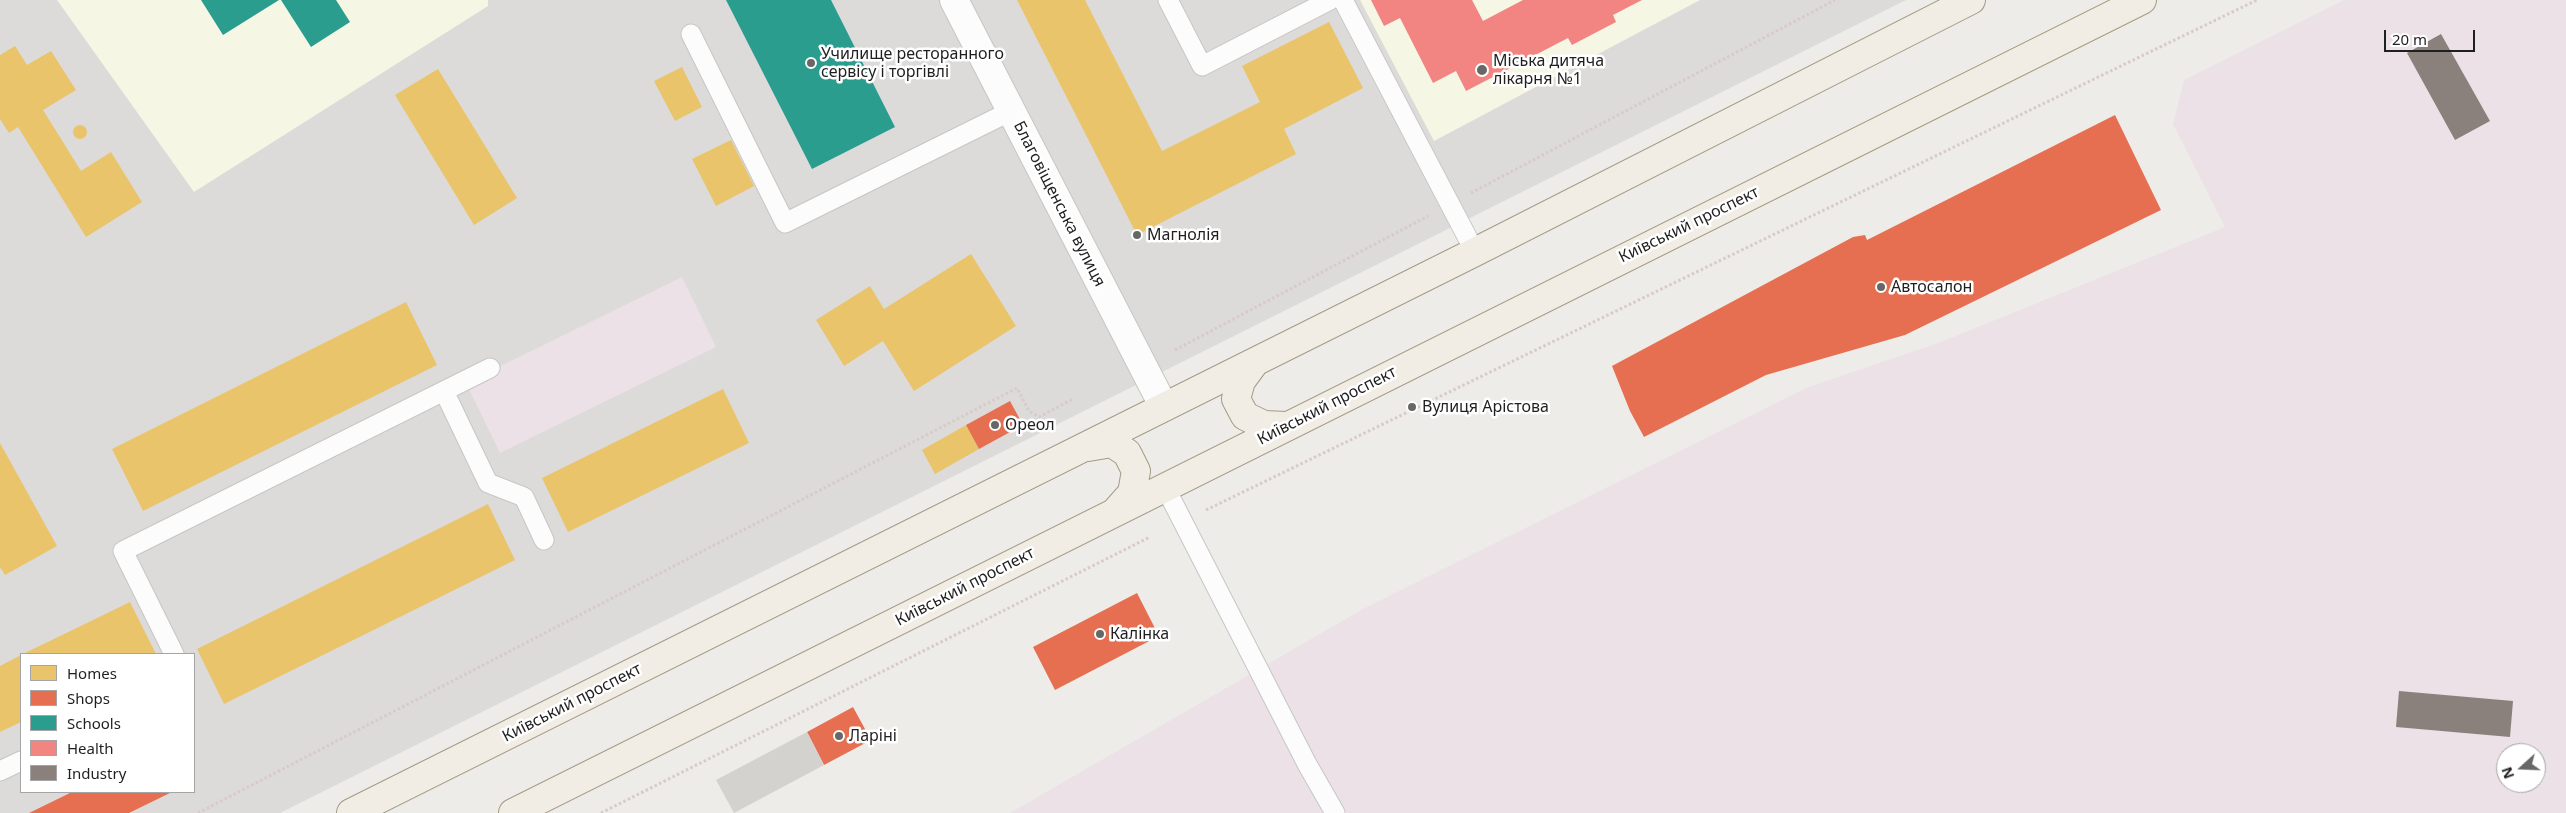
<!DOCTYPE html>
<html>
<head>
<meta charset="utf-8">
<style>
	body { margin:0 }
	#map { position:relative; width:2566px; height:813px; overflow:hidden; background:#eeece8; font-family:"Noto Sans",sans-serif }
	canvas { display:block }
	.legend { position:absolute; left:20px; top:653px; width:175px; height:140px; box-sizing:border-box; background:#fff; border:1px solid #a5a5a5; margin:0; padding:6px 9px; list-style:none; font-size:15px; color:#1f1f1f }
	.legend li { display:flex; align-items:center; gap:10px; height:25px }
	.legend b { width:25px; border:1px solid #a5a5a5 }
	.north { position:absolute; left:2496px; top:743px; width:50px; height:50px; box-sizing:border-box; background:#fff; border:1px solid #a5a5a5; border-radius:50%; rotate:250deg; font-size:14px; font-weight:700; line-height:20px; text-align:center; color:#1f1f1f }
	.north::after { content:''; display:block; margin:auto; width:18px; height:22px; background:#676765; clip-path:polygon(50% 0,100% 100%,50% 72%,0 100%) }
	.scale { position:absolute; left:2384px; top:30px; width:91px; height:22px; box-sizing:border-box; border:2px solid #1f1f1f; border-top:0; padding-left:6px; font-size:15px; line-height:18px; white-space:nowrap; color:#1f1f1f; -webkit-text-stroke:4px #fff; paint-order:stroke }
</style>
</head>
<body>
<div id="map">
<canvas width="2566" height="813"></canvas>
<ul class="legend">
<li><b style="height:14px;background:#e9c46a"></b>Homes</li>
<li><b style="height:14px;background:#e76f51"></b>Shops</li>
<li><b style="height:14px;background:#2a9d8f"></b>Schools</li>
<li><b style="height:14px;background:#f28482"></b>Health</li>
<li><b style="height:14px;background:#8a817c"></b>Industry</li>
</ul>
<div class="north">N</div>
<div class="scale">20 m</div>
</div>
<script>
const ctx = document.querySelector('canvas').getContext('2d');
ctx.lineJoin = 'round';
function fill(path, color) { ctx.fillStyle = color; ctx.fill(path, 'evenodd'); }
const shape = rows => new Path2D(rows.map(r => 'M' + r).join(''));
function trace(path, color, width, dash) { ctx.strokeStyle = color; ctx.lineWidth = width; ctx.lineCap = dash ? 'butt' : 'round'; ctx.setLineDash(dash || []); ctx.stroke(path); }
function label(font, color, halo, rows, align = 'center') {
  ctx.font = font + ' "Noto Sans",sans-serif'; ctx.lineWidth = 5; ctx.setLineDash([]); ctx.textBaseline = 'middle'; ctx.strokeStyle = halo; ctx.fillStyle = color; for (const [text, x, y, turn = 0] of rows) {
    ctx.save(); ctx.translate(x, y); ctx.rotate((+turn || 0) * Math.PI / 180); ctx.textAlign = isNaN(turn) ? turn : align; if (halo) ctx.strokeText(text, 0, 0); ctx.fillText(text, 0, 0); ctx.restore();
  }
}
fill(shape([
	[0,0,1906,0,280,813,0,813],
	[21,654,194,654,194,792,21,792]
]), '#dddbd9');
fill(shape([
	[2344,0,2566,0,2566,813,1010,813,1363,609,1806,388,1941,342,2225,227,2173,124,2184,80],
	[2506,753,2536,753,2536,783,2506,783],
	[682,277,716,347,500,453,466,383]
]), '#ebe1e6');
fill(shape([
	[57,0,488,0,488,6,194,192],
	[1360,0,1700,0,1434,141]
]), '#f6f6e4');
fill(shape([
	[1017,0,1085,0,1162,151,1260,102,1242,66,1329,22,1363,88,1284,129,1296,154,1137,235],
	[15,46,27,65,51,51,76,90,43,110,81,171,111,152,142,202,86,237,18,127,9,133,0,119,0,55],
	[682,67,702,107,675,121,654,81],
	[438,69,517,198,474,225,395,95],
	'73 132a7 7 0 1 1 14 0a7 7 0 1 1-14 0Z',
	[731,140,754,186,716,206,692,159],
	[971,254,1016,326,914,391,883,341,844,366,816,320,870,286,884,309],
	[406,302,437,365,143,511,112,449],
	[723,389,749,443,568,532,542,478],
	[966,425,979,449,935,474,922,450],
	[0,443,57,546,5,575,0,567],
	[488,504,515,560,224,704,197,649],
	[130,602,156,654,23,654],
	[21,655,21,722,0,732,0,666]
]), '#e9c46a');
fill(shape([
	[2115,115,2161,210,1905,335,1766,375,1644,437,1630,411,1612,366,1853,237,1865,235,1867,240],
	[1010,401,1023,425,979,449,966,425],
	[1137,593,1159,636,1055,690,1033,647],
	[853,707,871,740,824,765,807,732],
	[72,792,172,792,129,813,29,813]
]), '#e76f51');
fill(shape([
	[201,0,279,0,223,35],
	[281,0,336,0,350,22,311,47],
	[726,0,831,0,895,127,812,169]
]), '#2a9d8f');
fill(shape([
	[1371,0,1472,0,1483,21,1523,0,1642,0,1613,15,1616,22,1572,45,1568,38,1466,91,1456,71,1433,83,1400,18,1384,26]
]), '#f28482');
fill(shape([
	[2441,34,2490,121,2455,140,2407,53],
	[2399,691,2513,701,2510,737,2396,727]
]), '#8a817c');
fill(shape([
	[807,732,824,765,734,813,716,780]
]), '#d4d2cf');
const service = shape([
	[1168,0,1202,66,1330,0],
	[1343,0,1475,252],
	[691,34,785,223,1011,111],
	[444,391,488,483,524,497,544,540],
	[1165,487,1307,764,1335,813],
	[174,654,123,551,490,368],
	[0,771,21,761]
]);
const minor = shape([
	[954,0,1164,407]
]);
const primary = shape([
	[1255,362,1241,381,1236,399,1245,416,1264,425,1286,426],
	[1088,447,1112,443,1127,453,1136,471,1132,493,1116,511],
	[351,813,1475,252,1971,0],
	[513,813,2142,0]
]);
trace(service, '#c6c6c4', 21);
trace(minor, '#c6c6c4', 30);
trace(primary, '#a49b85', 30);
trace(shape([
	[1471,193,1835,0],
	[1175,350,1428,216],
	[1206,510,2257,0],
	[198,813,1017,388,1029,411,1039,417,1073,399],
	[601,813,1150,537]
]), '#d7cac7', 3, [2.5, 2.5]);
trace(service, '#fcfcfc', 19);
trace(minor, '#fcfcfc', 28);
trace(primary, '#f1ede5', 28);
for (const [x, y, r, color] of [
	[811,63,5,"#676765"],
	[1482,70,6,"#676765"],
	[1137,235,5,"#676765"],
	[1881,287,5,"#676765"],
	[1412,407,5,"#676765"],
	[995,425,5,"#676765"],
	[1100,634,5,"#676765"],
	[839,736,5,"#676765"]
]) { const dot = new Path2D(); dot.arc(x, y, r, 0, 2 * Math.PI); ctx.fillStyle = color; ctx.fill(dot); trace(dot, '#fff', 2); }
label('16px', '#1f1f1f', '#fff', [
	["Училище ресторанного",821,54],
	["сервісу і торгівлі",821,72],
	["Міська дитяча",1493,61],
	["лікарня №1",1493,79],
	["Магнолія",1147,235],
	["Автосалон",1891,287],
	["Вулиця Арістова",1422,407],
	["Ореол",1005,425],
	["Калінка",1110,634],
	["Ларіні",849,736]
], 'left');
label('16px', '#1f1f1f', '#fff', [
	["Благовіщенська вулиця",1059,204,63],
	["Київський проспект",1689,225,-26],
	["Київський проспект",1327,406,-27],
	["Київський проспект",965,587,-27],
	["Київський проспект",572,703,-27]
]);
</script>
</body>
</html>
